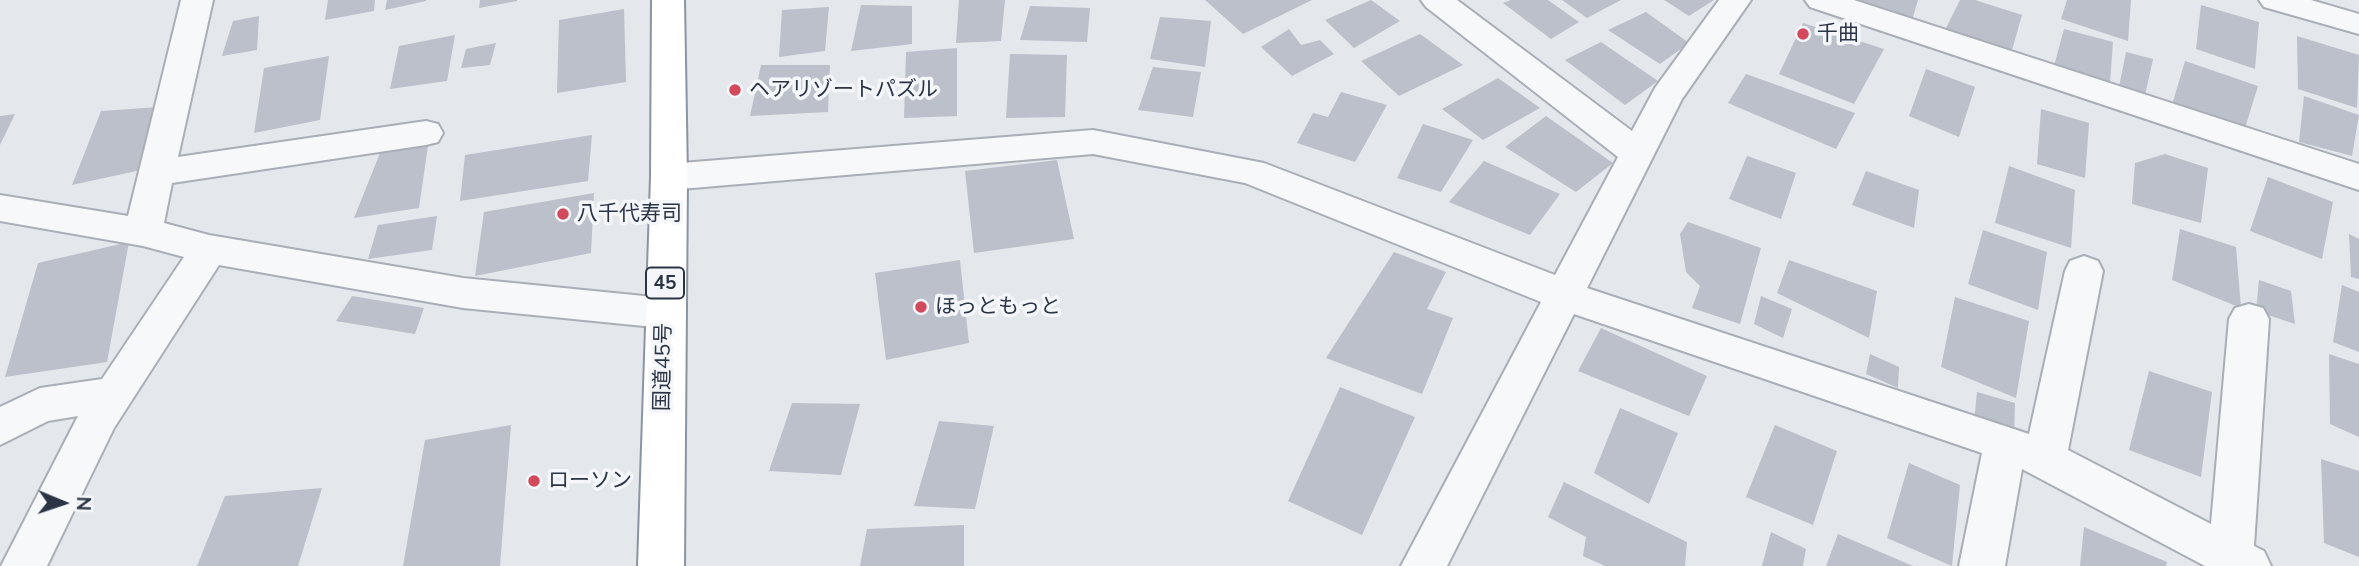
<!DOCTYPE html>
<html>
<head>
<meta charset="utf-8">
<style>
	body { margin:0 }
	#map { position:relative; width:2359px; height:566px; overflow:hidden; background:#e4e7ec; font-family:Mulish,sans-serif }
	canvas { display:block }
	.north { position:absolute; left:28px; top:468px; width:70px; height:70px; -webkit-text-stroke:5px #f4f6f9; paint-order:stroke; rotate:92deg; font-size:19px; font-weight:700; line-height:28px; text-align:center; color:#2b3445 }
	.north::after { content:''; display:block; margin:auto; width:24px; height:32px; background:#2b3445; clip-path:polygon(50% 0,100% 100%,50% 72%,0 100%) }
</style>
</head>
<body>
<div id="map">
<canvas width="2359" height="566"></canvas>
<div class="north">N</div>
</div>
<script>
const ctx = document.querySelector('canvas').getContext('2d');
ctx.lineJoin = 'round';
function fill(path, color) { ctx.fillStyle = color; ctx.fill(path, 'evenodd'); }
const shape = rows => new Path2D(rows.map(r => 'M' + r).join(''));
function trace(path, color, width, dash) { ctx.strokeStyle = color; ctx.lineWidth = width; ctx.lineCap = dash ? 'butt' : 'round'; ctx.setLineDash(dash || []); ctx.stroke(path); }
function label(font, color, halo, rows, align = 'center') {
  ctx.font = font + ' Mulish,"Noto Sans JP",sans-serif'; ctx.lineWidth = 7; ctx.setLineDash([]); ctx.textBaseline = 'middle'; ctx.strokeStyle = halo; ctx.fillStyle = color; for (const [text, x, y, turn = 0] of rows) {
    ctx.save(); ctx.translate(x, y); ctx.rotate((+turn || 0) * Math.PI / 180); ctx.textAlign = isNaN(turn) ? turn : align; if (halo) ctx.strokeText(text, 0, 0); ctx.fillText(text, 0, 0); ctx.restore();
  }
}
fill(shape([
	[328,0,375,0,374,11,325,20],
	[387,0,426,0,426,1,385,10],
	[480,0,517,0,517,1,479,8],
	[959,0,1005,0,1001,41,956,43],
	[1205,0,1312,0,1243,34],
	[1371,0,1400,21,1354,48,1325,20],
	[1511,0,1548,0,1579,22,1551,39,1503,3],
	[1562,0,1621,0,1587,18],
	[1664,0,1714,0,1689,16],
	[1858,0,1918,0,1912,20,1857,3],
	[1960,0,1975,0,2022,15,2010,57,1944,32],
	[2067,0,2131,0,2128,41,2061,19],
	[861,5,912,6,912,44,851,51],
	[2201,5,2259,22,2255,69,2196,49],
	[1030,6,1090,8,1087,42,1020,40],
	[829,7,825,51,779,57,782,10],
	[624,9,626,82,557,93,559,20],
	[1646,12,1689,43,1660,64,1608,30],
	[259,16,257,50,222,56,233,21],
	[1160,17,1211,21,1205,67,1150,59],
	[1803,23,1884,49,1854,104,1779,74],
	[1289,29,1301,45,1320,40,1334,54,1292,76,1261,47],
	[2064,29,2113,42,2110,83,2054,66],
	[1420,34,1463,65,1399,96,1361,61],
	[455,35,447,81,390,89,399,46],
	[2297,36,2359,55,2357,108,2298,89],
	[1601,42,1658,81,1625,105,1565,60],
	[496,43,490,65,461,68,466,49],
	[957,48,957,116,904,118,906,52],
	[2126,52,2153,59,2144,100,2118,92],
	[1010,54,1067,55,1065,117,1006,118],
	[329,56,320,120,254,133,264,68],
	[2185,61,2258,86,2245,128,2172,105],
	[761,65,830,65,828,112,750,116],
	[1153,67,1201,72,1193,117,1138,110],
	[1926,69,1975,87,1959,137,1909,116],
	[1746,74,1855,113,1836,149,1728,103],
	[1498,78,1540,108,1483,140,1442,109],
	[1341,92,1387,105,1355,162,1297,143,1313,113,1328,117],
	[2304,96,2359,115,2352,156,2299,142],
	[159,107,141,170,72,185,101,111],
	[2041,109,2089,123,2085,178,2037,164],
	[15,114,0,145,0,116],
	[1546,116,1613,163,1576,192,1505,147],
	[1423,124,1473,140,1441,192,1397,178],
	[592,135,588,181,460,201,465,155],
	[428,146,419,208,354,218,380,153],
	[2165,154,2208,168,2201,223,2132,204,2135,163],
	[1747,156,1796,173,1781,219,1729,199],
	[1057,160,1074,239,974,253,965,171],
	[1484,161,1560,194,1530,235,1449,202],
	[2009,166,2075,190,2071,248,1995,223],
	[1866,171,1919,190,1914,228,1852,205],
	[2268,177,2333,202,2322,259,2250,231],
	[594,193,591,253,475,276,484,212],
	[437,216,432,250,368,259,378,225],
	[1688,222,1761,248,1740,324,1692,308,1700,286,1686,272,1680,234],
	[2180,229,2236,247,2241,308,2172,280],
	[1983,230,2047,252,2038,310,1968,284],
	[2349,234,2359,239,2359,279,2351,277],
	[129,242,107,362,5,377,38,263],
	[1394,252,1446,272,1427,309,1453,318,1422,394,1326,358],
	[960,260,969,343,886,360,875,273],
	[1789,260,1877,291,1869,338,1777,293],
	[2259,280,2291,291,2295,324,2256,311],
	[2342,285,2359,292,2359,352,2333,342],
	[352,296,424,308,415,334,336,321],
	[1761,296,1792,309,1783,338,1754,324],
	[1955,297,2029,321,2016,398,1941,367],
	[1601,328,1707,376,1689,416,1578,371],
	[1870,354,1899,367,1898,388,1866,374],
	[2329,354,2359,364,2359,437,2330,424],
	[2149,371,2212,392,2201,477,2129,450],
	[1340,387,1415,417,1362,535,1288,501],
	[1977,392,2015,403,2014,434,1974,422],
	[792,403,860,404,841,475,769,471],
	[1620,408,1678,433,1649,504,1594,473],
	[939,421,994,426,975,509,914,506],
	[511,425,500,566,403,566,425,440],
	[1775,425,1837,451,1813,525,1746,497],
	[2321,459,2359,471,2359,557,2324,543],
	[1909,463,1960,485,1952,566,1887,538],
	[1564,482,1687,542,1685,566,1605,566,1583,556,1586,537,1548,517],
	[322,488,298,566,197,566,225,496],
	[964,525,964,566,860,566,867,529],
	[2084,527,2167,562,2166,566,2080,566],
	[1771,532,1806,549,1803,566,1762,566],
	[1838,534,1913,566,1826,566]
]), '#bbc0ca');
const minor = shape([
	[181,0,213,0,178,157,426,121,438,124,443,133,438,142,426,145,172,183,164,223,209,235,463,278,664,298,678,302,684,313,678,324,664,328,463,308,219,265,114,428,47,566,1,566,78,416,48,421,0,445,0,407,40,388,102,379,184,257,143,246,0,221,0,195,128,216,181,0],
	[1421,0,1457,0,1632,131,1655,88,1719,0,1751,0,1682,99,1587,288,2029,434,2065,271,2070,261,2084,256,2098,261,2103,271,2068,450,2211,524,2229,319,2235,308,2249,304,2263,308,2269,319,2254,546,2264,551,2271,566,2205,566,2022,469,2005,566,1959,566,1982,453,1574,314,1447,566,1401,566,1541,302,1245,183,1093,154,669,190,656,186,651,177,656,168,669,164,1093,130,1264,163,1555,275,1618,157,1426,7,1421,0],
	[1805,0,1854,0,2359,164,2359,190,1810,7,1805,0],
	[2259,0,2311,0,2359,14,2359,34,2264,7,2259,0]
]);
const trunk = shape([
	[652,0,684,0,687,177,684,566,638,566,651,177,652,0]
]);
trace(minor, '#a9aeb7', 4);
trace(trunk, '#8b94a3', 4);
fill(minor, '#f7f8fa');
fill(trunk, '#fff');
for (const [x, y, r, color] of [
	[1803,34,7,"#d1495b"],
	[735,90,7,"#d1495b"],
	[563,214,7,"#d1495b"],
	[921,307,7,"#d1495b"],
	[534,481,7,"#d1495b"]
]) { const dot = new Path2D(); dot.arc(x, y, r, 0, 2 * Math.PI); ctx.fillStyle = color; ctx.fill(dot); trace(dot, '#f4f6f9', 2.5); }
for (const [x, y, w] of [
	[665,283,38]
]) { const box = new Path2D(); box.roundRect(x - w / 2, y - 15.5, w, 31, 5); ctx.fillStyle = '#f4f6f9'; ctx.fill(box); trace(box, '#2b3445', 2); }
label('bold 19px', '#2b3445', null, [
	["45",665,283]
]);
label('21px', '#2b3445', '#f4f6f9', [
	["千曲",1817,34],
	["ヘアリゾートパズル",749,90],
	["八千代寿司",577,214],
	["ほっともっと",935,307],
	["ローソン",548,481]
], 'left');
label('21px', '#2b3445', '#f4f6f9', [
	["国道45号",663,367,-89]
]);
</script>
</body>
</html>
